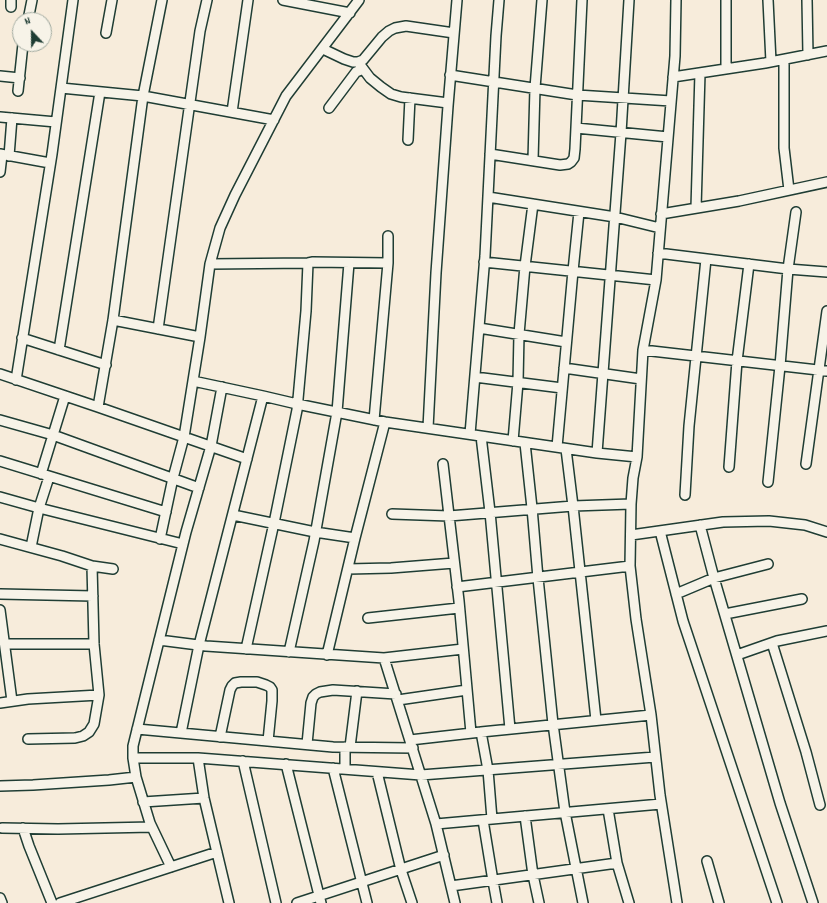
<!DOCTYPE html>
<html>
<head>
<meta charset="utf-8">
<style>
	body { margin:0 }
	#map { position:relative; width:827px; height:903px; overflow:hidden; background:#f7ecdb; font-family:Dekko,sans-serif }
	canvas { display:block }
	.north { position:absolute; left:12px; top:12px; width:40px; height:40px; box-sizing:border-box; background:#f7f3e8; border:1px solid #a1aaa0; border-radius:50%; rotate:338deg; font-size:11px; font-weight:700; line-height:16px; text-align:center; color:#1f3d34 }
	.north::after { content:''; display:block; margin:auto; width:14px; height:18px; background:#1f3d34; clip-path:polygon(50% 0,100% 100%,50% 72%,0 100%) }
</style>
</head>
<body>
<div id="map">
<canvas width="827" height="903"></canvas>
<div class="north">N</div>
</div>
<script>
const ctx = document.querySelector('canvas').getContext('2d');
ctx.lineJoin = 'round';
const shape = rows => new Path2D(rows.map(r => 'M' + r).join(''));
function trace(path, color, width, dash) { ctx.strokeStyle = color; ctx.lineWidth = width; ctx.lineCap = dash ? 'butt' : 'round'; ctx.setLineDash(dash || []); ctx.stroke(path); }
const minor = shape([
	[283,0,350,13],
	[676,0,675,56,656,280,643,350,637,457,633,478,631,504,630,566,636,619,651,715,660,795,677,903],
	[726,0,726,69],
	[768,0,771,62],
	[807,0,808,55],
	[11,7,11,0],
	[28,20,32,0],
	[106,33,112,0],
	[323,49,344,59,353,62,358,62,363,60,382,37,389,31,395,28,406,26,454,33],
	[784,60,784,148,789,190],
	[358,62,370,78,381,87,391,94,401,97,448,103],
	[450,75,577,95,671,101],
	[0,76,20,78],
	[673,77,765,63,827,51],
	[61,88,143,96,274,120],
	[18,91,23,44],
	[329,108,356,72,363,69],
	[232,112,248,0],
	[0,117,56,122],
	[576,128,668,137],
	[408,140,410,98],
	[0,154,50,163],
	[490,154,560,165,568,164,571,162,574,158,575,149,582,0],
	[9,156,12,118],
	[533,160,535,88,542,0],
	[0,172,2,155],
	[488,197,615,217,660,228],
	[696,208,700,73],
	[661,214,739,201,827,182],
	[658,253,788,269,827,272],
	[484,262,656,280],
	[210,264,308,263,313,262,388,263],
	[113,320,200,337],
	[479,328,566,342],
	[158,329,200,31,207,0],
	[22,338,106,365],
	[59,350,100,92],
	[643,350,827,371],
	[564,368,641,379],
	[0,374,98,407,247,459],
	[475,377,562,388],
	[16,380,52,154,73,0],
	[193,381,263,396,297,404,385,422,597,453,637,457],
	[98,407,113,320,143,96,162,0],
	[0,420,53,435,199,488],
	[374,420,388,263,388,236],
	[428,428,436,273,448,106,457,0],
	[470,434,485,256,496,36,499,0],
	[481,436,490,512,510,729],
	[513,441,518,382,519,334,525,266,533,204],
	[525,443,532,508,538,578,553,724,565,812,583,903],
	[557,447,573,271,579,212],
	[566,449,573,506,596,720],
	[597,453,621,133,629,0],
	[0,461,166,512],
	[443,464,459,601,471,733],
	[806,464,827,311],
	[729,467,737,361,749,264],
	[41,474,65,396],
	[768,482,780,366,788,269,796,212],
	[685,495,689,426,706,259],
	[0,497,39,508,183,544],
	[392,514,449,516,573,506,631,504],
	[233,515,315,532,355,538],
	[700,525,714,578,780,803,813,903],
	[660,531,683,621,777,903],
	[631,535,723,522,769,521,805,525,827,532],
	[0,539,62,556,92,566,113,569],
	[160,539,173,478,184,437,200,337,210,264,220,228,235,195,286,96,359,0],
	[31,547,39,508,49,477],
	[348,569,391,568,454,563],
	[457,587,630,566],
	[0,594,93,596],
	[676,594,714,578,768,564],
	[0,610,12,701],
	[725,614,802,599],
	[368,618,459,608],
	[159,640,206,646,384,658,463,649],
	[772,643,806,752,820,805],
	[5,644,94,644],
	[246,649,274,523,297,410,306,311,308,263],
	[289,652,314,541,337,412,349,263],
	[327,655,355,538,385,422],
	[737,655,777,641,827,631],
	[384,658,436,824,455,903],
	[398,700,467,690],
	[0,703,28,699,99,695],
	[137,729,333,747,413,748],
	[481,732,488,770,492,819],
	[181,733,199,645,263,396],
	[220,737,230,690,232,686,235,683,241,682,257,682,266,685,270,687,272,690,272,701,268,741],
	[28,739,75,738,83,736,89,732,94,724,99,695,94,644,92,566],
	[410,740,481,732,651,715],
	[307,744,311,703,313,697,316,694,320,692,333,690,396,694],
	[345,747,345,769],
	[350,747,357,691],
	[133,758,198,758,421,775,655,757],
	[198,758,204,798,229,903],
	[243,761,276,903],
	[286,764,321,903],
	[333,768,367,903],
	[377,772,401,870,412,903],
	[0,786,33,785,109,780,136,777],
	[143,802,204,798],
	[608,809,617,863,629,903],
	[525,816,533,875,539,903],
	[483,820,493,881,497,903],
	[436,824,661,804],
	[2,828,58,829,152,827],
	[23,828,29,846,52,903],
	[707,861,719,903],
	[171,867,150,823,136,777,133,758,133,746,151,673,186,532,211,446,222,387],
	[451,886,617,863],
	[0,898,2,903],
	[60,903,217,852],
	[297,903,444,855]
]);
trace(minor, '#1f3d34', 12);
trace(minor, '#f7f3e8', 9);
</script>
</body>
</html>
